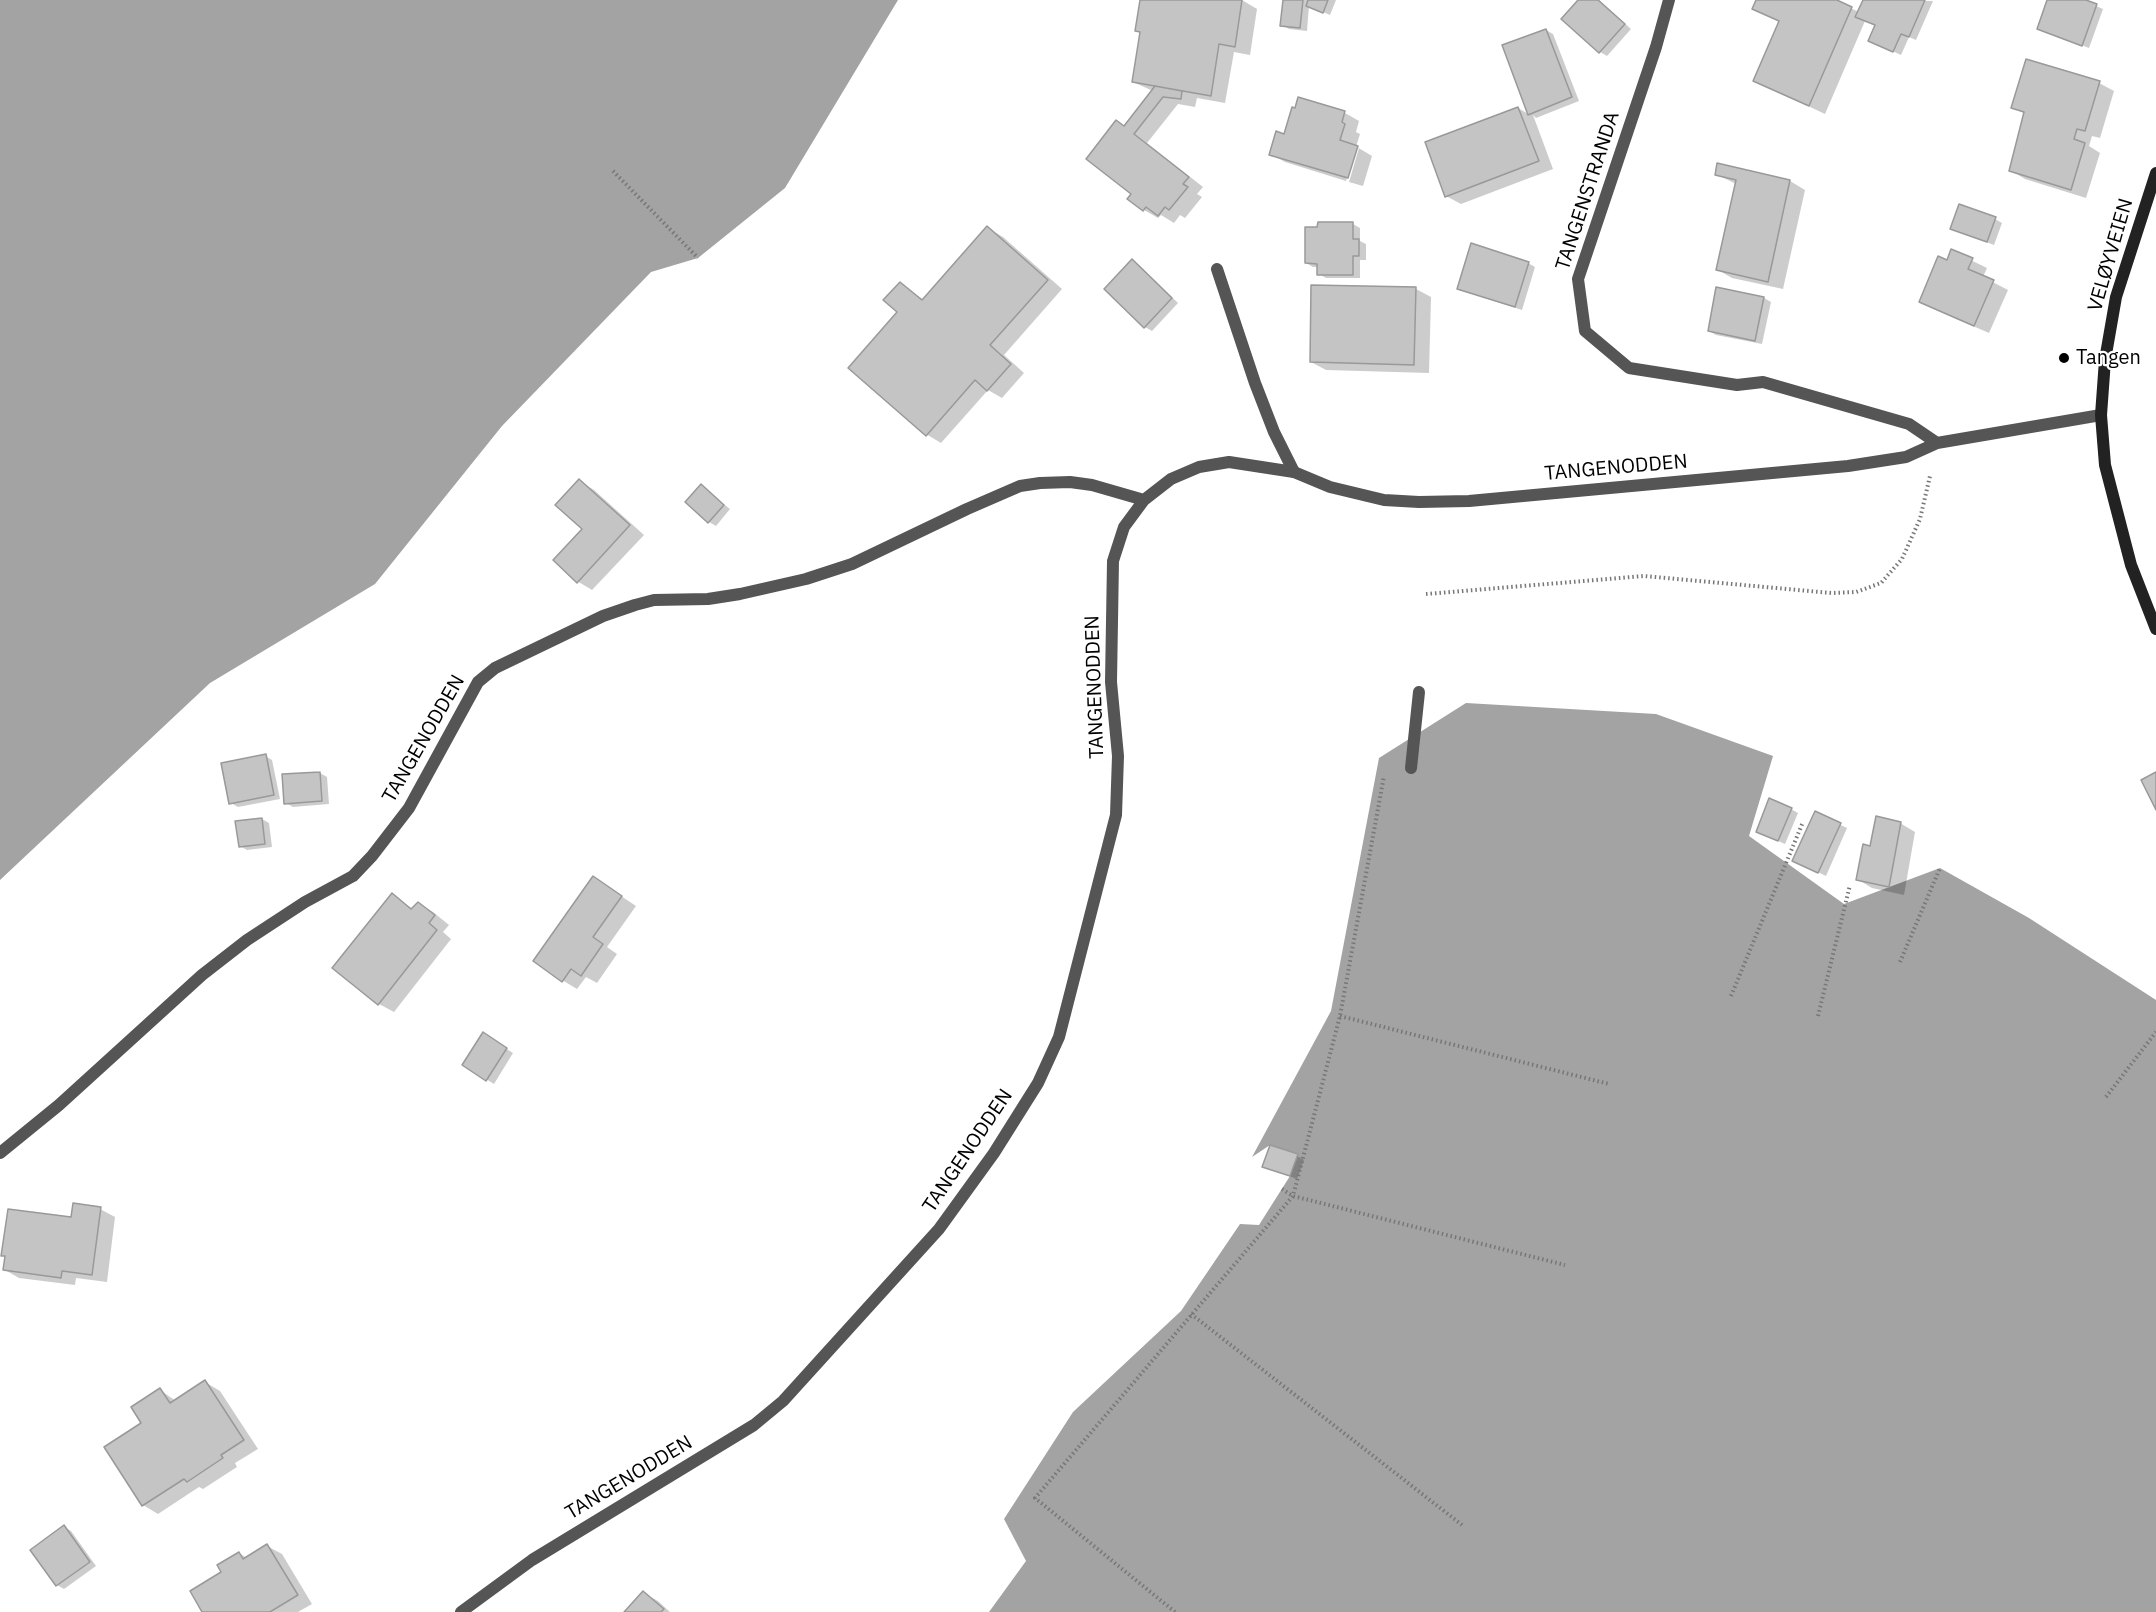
<!DOCTYPE html>
<html>
<head>
<meta charset="utf-8">
<style>
	body { margin:0 }
	canvas { display:block; background:#fff }
</style>
</head>
<body>
<canvas width="2156" height="1612"></canvas>
<script>
const ctx = document.querySelector('canvas').getContext('2d');
ctx.lineJoin = 'round';
function fill(path, color) { ctx.fillStyle = color; ctx.fill(path, 'evenodd'); }
const shape = rows => new Path2D(rows.map(r => 'M' + r).join(''));
function trace(path, color, width, dash) { ctx.strokeStyle = color; ctx.lineWidth = width; ctx.lineCap = dash ? 'butt' : 'round'; ctx.setLineDash(dash || []); ctx.stroke(path); }
function label(font, color, halo, rows, align = 'center') {
  ctx.font = font + ' "IBM Plex Sans",sans-serif'; ctx.lineWidth = 4.5; ctx.setLineDash([]); ctx.textBaseline = 'middle'; ctx.strokeStyle = halo; ctx.fillStyle = color; for (const [text, x, y, turn = 0] of rows) {
    ctx.save(); ctx.translate(x, y); ctx.rotate((+turn || 0) * Math.PI / 180); ctx.textAlign = isNaN(turn) ? turn : align; if (halo) ctx.strokeText(text, 0, 0); ctx.fillText(text, 0, 0); ctx.restore();
  }
}
fill(shape([
	[0,0,898,0,785,188,698,258,651,272,502,426,375,584,210,683,0,880],
	[1466,703,1656,714,1773,756,1749,836,1844,904,1940,868,2029,918,2156,1000,2156,1612,989,1612,1026,1561,1004,1519,1073,1412,1181,1311,1240,1224,1259,1225,1290,1176,1297,1154,1270,1145,1252,1157,1331,1011,1379,758]
]), '#a3a3a3');
fill(shape([
	[1141,0,1242,0,1257,9,1250,55,1234,52,1225,103,1197,98,1195,107,1178,104,1147,143,1203,187,1197,194,1202,197,1185,218,1180,215,1174,223,1161,215,1158,218,1144,210,1133,194,1125,127,1153,91,1133,82,1141,33,1136,30],
	[1284,0,1336,0,1330,15,1309,6,1307,31,1289,29,1282,25],
	[1580,0,1599,0,1631,29,1607,56,1600,52],
	[1757,0,1833,0,1859,12,1864,0,1933,1,1916,40,1909,37,1901,55,1877,44,1877,26,1865,21,1825,114,1755,81,1780,22,1753,9],
	[2049,0,2081,0,2103,9,2089,48,2039,29],
	[1546,30,1553,34,1579,101,1536,118,1533,115,1553,169,1461,204,1446,196,1518,108,1530,115,1504,46],
	[2099,83,2114,91,2100,138,2092,136,2089,146,2100,153,2086,198,2025,179,2010,170,2025,114,2013,107],
	[1299,99,1345,113,1359,121,1356,132,1360,134,1356,147,1357,147,1372,156,1363,186,1349,182,1359,148,1356,148,1346,181,1285,162,1271,154,1285,135],
	[1718,165,1790,181,1805,190,1783,289,1732,278,1718,270,1736,184,1716,174],
	[1995,219,2002,223,1994,245,1952,229],
	[1353,224,1360,228,1360,241,1366,244,1366,260,1360,260,1360,278,1326,278,1319,274,1319,267,1313,267,1306,263],
	[988,228,1003,237,1062,289,1004,355,1024,373,1002,398,988,390,941,443,926,434,899,312,900,284,924,300],
	[1952,251,1987,268,1983,277,2008,290,1989,333,1936,310,1921,301,1947,262],
	[1132,261,1139,265,1178,303,1152,331,1145,327,1106,289],
	[1528,263,1535,267,1522,310,1466,292,1459,288],
	[1416,289,1431,297,1429,373,1326,370,1311,362],
	[1718,289,1764,298,1771,302,1762,344,1716,335,1709,331],
	[579,481,594,490,644,535,592,590,577,581,584,529],
	[701,486,730,509,716,526,709,522],
	[265,756,272,760,280,799,238,807,231,803],
	[320,773,327,777,329,804,293,807,286,803],
	[1791,809,1798,813,1785,844,1765,835],
	[1816,813,1847,828,1826,876,1801,864],
	[262,819,269,823,272,847,247,850,240,846],
	[1900,823,1915,832,1904,895,1872,888,1857,879,1871,848],
	[594,878,636,906,607,947,617,954,597,983,586,977,577,989,562,980],
	[392,895,413,909,418,903,433,912,449,925,443,932,451,939,394,1012,379,1004],
	[483,1034,513,1053,494,1084,464,1065],
	[1297,1156,1304,1160,1297,1179,1264,1167],
	[100,1209,115,1217,107,1282,76,1278,75,1285,19,1278,5,1270,6,1257,3,1255,72,1219],
	[205,1382,220,1391,258,1449,235,1463,237,1467,203,1489,199,1487,158,1514,143,1505,144,1424,160,1390,176,1401],
	[64,1527,71,1531,96,1566,64,1589,57,1585],
	[267,1546,282,1554,312,1604,298,1612,204,1612,224,1572,239,1553,247,1558],
	[643,1593,658,1601,670,1612,626,1612]
]), '#0003');
const building = shape([
	[1140,0,1242,0,1235,47,1219,44,1211,96,1132,82,1140,32,1135,31,1140,0],
	[1283,0,1303,0,1300,28,1280,26,1283,0],
	[1308,0,1328,0,1323,13,1306,6,1308,0],
	[1578,0,1598,0,1625,24,1599,53,1561,19,1578,0],
	[1756,0,1837,0,1852,7,1809,106,1753,81,1779,21,1752,9,1756,0],
	[1863,0,1925,0,1909,37,1901,34,1893,52,1868,41,1875,25,1855,17,1863,0],
	[2047,0,2086,0,2097,4,2082,46,2037,29,2047,0],
	[1546,29,1572,97,1528,115,1502,45,1546,29],
	[2026,59,2100,81,2085,131,2077,129,2074,139,2085,143,2071,190,2009,171,2024,112,2011,108,2026,59],
	[1155,86,1182,91,1181,99,1163,97,1134,134,1189,177,1183,184,1188,187,1169,210,1165,207,1158,216,1146,207,1143,211,1127,199,1131,194,1086,159,1116,120,1124,126,1155,86],
	[1298,97,1345,111,1342,122,1345,124,1340,140,1358,146,1348,178,1269,155,1276,131,1284,134,1292,107,1295,108,1298,97],
	[1518,107,1539,161,1445,197,1425,142,1518,107],
	[1717,163,1790,180,1768,282,1716,270,1736,180,1715,175,1717,163],
	[1959,204,1996,217,1987,242,1950,229,1959,204],
	[1318,222,1353,222,1353,239,1359,239,1359,256,1353,256,1353,275,1317,275,1317,264,1305,263,1305,227,1317,227,1318,222],
	[987,226,1048,280,990,345,1011,364,987,391,975,380,926,436,848,368,897,312,883,300,900,282,922,300,987,226],
	[1471,243,1529,262,1515,307,1457,289,1471,243],
	[1951,249,1973,258,1968,269,1994,280,1974,326,1919,302,1938,256,1947,260,1951,249],
	[1132,259,1172,298,1144,328,1104,289,1132,259],
	[1311,285,1416,287,1414,365,1310,362,1311,285],
	[1716,287,1764,297,1755,341,1708,331,1716,287],
	[579,479,630,525,577,583,553,560,582,529,555,505,579,479],
	[701,484,724,505,708,523,685,502,701,484],
	[266,754,274,795,229,804,221,763,266,754],
	[320,772,322,801,284,804,282,774,320,772],
	[2156,772,2156,810,2141,780,2156,772],
	[1769,798,1792,808,1778,841,1756,832,1769,798],
	[1815,811,1841,823,1818,873,1792,861,1815,811],
	[1876,816,1901,822,1889,887,1856,880,1863,844,1870,846,1876,816],
	[262,818,265,844,239,847,235,821,262,818],
	[593,876,622,896,593,937,603,944,581,976,571,969,562,982,533,961,593,876],
	[392,893,411,909,418,902,435,915,429,923,437,930,378,1005,332,968,392,893],
	[483,1032,507,1048,486,1081,462,1065,483,1032],
	[1270,1145,1298,1154,1290,1176,1262,1167,1270,1145],
	[73,1203,101,1207,92,1275,62,1271,61,1278,3,1270,5,1256,1,1256,8,1209,71,1217,73,1203],
	[205,1380,244,1440,221,1455,223,1458,187,1482,184,1479,142,1506,104,1447,141,1423,131,1407,160,1388,170,1403,205,1380],
	[64,1525,90,1562,56,1586,30,1550,64,1525],
	[267,1544,298,1595,270,1612,202,1612,190,1591,221,1572,217,1565,239,1552,243,1559,267,1544],
	[643,1591,664,1609,661,1612,624,1612,643,1591]
]);
fill(building, '#c4c4c4');
trace(building, '#999', 1.5);
trace(shape([
	[613,171,698,258],
	[1426,594,1644,576,1831,593,1856,592,1881,583,1902,559,1920,519,1930,476],
	[1900,962,1940,868],
	[1731,996,1803,822],
	[1340,1016,1609,1084],
	[1818,1016,1850,885],
	[2106,1097,2156,1032],
	[1282,1189,1293,1196,1565,1265],
	[1191,1314,1462,1525],
	[1175,1612,1035,1498,1293,1196,1340,1016,1384,776]
]), '#777', 4, [1.5, 3]);
trace(shape([
	[1217,269,1255,383,1274,432,1294,472],
	[1411,768,1419,692]
]), '#555', 12);
trace(shape([
	[1669,0,1656,47,1578,279,1585,331,1629,368,1737,385,1763,382,1909,424,1937,443],
	[0,1153,59,1105,202,975,247,940,305,902,353,876,372,856,409,808,478,682,495,668,603,616,635,605,654,600,708,599,740,594,806,579,852,564,967,509,1020,486,1040,483,1070,482,1092,485,1144,500],
	[461,1612,532,1560,754,1425,783,1401,939,1229,994,1153,1038,1083,1059,1037,1116,815,1118,756,1111,682,1113,561,1124,527,1144,500,1171,479,1199,467,1229,462,1294,472,1330,487,1384,500,1419,502,1469,501,1848,466,1906,457,1937,443,2101,415]
]), '#555', 12);
trace(shape([
	[2156,173,2116,297,2105,360,2101,415,2105,465,2131,565,2156,629]
]), '#222', 12);
for (const [x, y, r, color] of [
	[2064,358,6,"#000"]
]) { const dot = new Path2D(); dot.arc(x, y, r, 0, 2 * Math.PI); ctx.fillStyle = color; ctx.fill(dot); trace(dot, '#fff', 2); }
label('20px', '#000', '#fff', [
	["TANGENSTRANDA",1588,191,-72],
	["VELØYVEIEN",2111,255,-74],
	["TANGENODDEN",1616,468,-5],
	["TANGENODDEN",1095,687,-92],
	["TANGENODDEN",424,739,-60],
	["TANGENODDEN",968,1151,-56],
	["TANGENODDEN",629,1478,-31]
]);
label('20px', '#000', '#fff', [
	["Tangen",2076,358]
], 'left');
</script>
</body>
</html>
